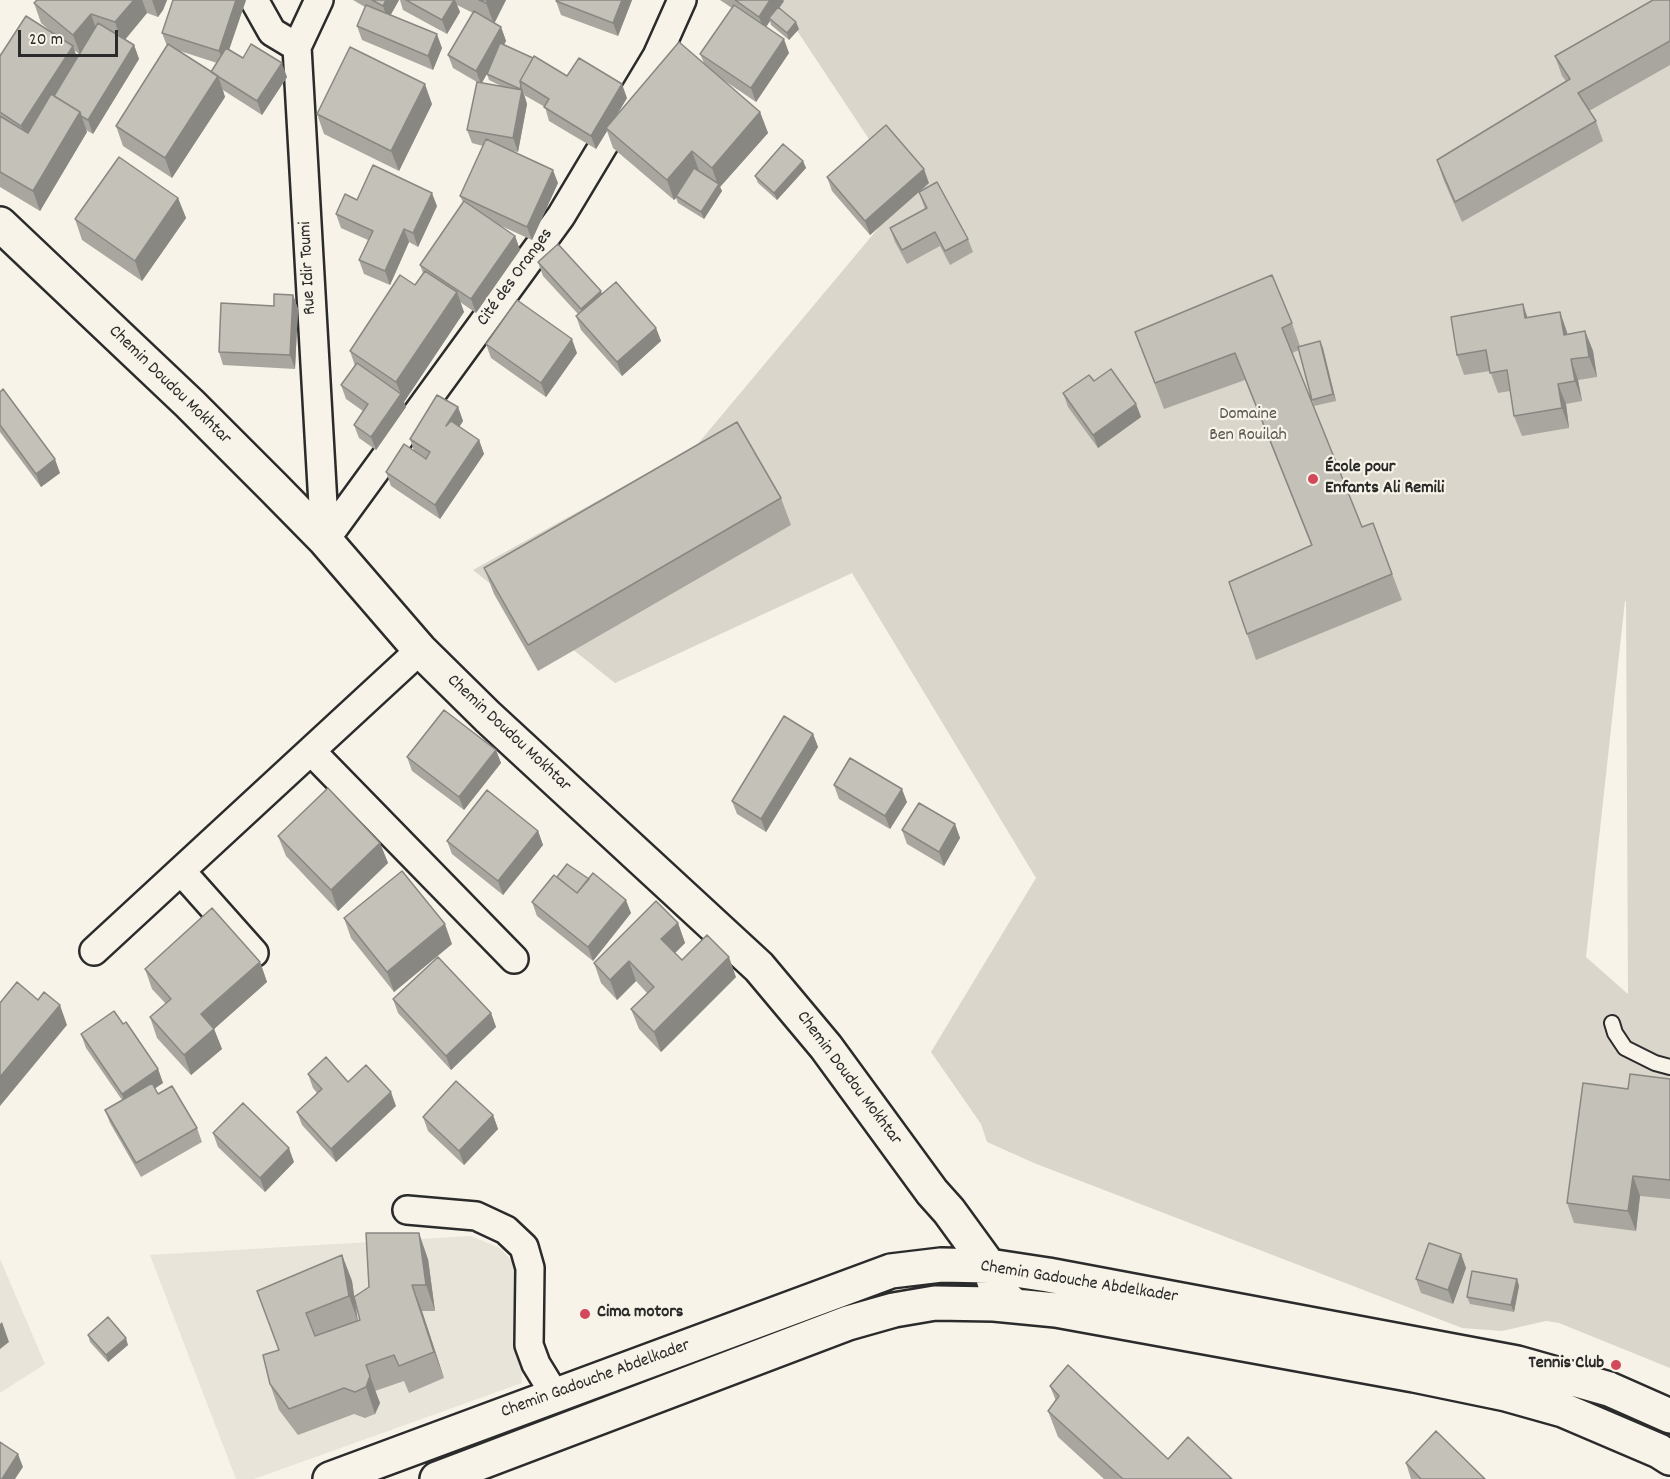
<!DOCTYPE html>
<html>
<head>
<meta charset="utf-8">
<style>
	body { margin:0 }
	#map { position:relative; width:1670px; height:1479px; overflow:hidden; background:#f7f3e8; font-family:Dekko,sans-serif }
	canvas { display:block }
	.scale { position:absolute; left:18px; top:30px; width:100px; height:27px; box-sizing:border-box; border:3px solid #2b2b2b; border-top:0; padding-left:8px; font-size:18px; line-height:21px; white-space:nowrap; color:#2b2b2b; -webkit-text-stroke:4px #f7f3e8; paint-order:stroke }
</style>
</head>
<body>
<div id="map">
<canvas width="1670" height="1479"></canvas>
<div class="scale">20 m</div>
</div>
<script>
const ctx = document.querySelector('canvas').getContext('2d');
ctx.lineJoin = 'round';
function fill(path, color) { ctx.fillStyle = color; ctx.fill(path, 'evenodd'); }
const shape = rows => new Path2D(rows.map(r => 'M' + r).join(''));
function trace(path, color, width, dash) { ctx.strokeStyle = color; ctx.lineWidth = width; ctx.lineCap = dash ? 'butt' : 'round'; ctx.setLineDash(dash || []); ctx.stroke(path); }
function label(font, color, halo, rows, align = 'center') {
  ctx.font = font + ' Dekko,sans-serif'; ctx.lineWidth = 4.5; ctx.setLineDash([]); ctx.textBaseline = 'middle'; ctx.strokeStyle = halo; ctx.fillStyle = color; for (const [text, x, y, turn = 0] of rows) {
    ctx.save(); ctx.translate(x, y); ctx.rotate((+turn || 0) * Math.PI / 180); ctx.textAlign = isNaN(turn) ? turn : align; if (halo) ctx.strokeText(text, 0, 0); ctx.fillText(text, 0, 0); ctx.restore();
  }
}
fill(shape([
	[471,1236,500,1248,518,1268,522,1383,254,1479,236,1479,150,1255],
	[0,1259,45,1364,0,1393]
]), '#e8e4da');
fill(shape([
	[770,0,1670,0,1670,1368,1559,1323,1546,1321,1502,1331,1462,1328,1034,1163,987,1142,981,1124,931,1052,1036,878,852,573,615,683,473,570,696,446,906,195,790,20],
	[1625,601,1626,601,1628,994,1586,957]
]), '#dad6cc');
const lane = shape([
	[1612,1023,1615,1033,1625,1048,1655,1063,1670,1067]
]);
const street = shape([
	[254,0,272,32,297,47],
	[319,0,297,47,325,540],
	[325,540,561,216,657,56,682,0],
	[311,751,514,959],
	[181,871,254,953],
	[94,951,420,650],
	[407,1210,476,1216,506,1230,524,1247,530,1268,529,1345,536,1364,555,1395]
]);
const secondary = shape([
	[0,224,190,404,274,488,325,540,420,650,488,717,759,967,826,1047,932,1192,949,1211,989,1266,997,1291,1015,1306],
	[330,1479,891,1271,941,1265,989,1266,1048,1275,1517,1363,1609,1389,1670,1416],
	[437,1479,848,1323,894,1310,935,1303,994,1304,1056,1310,1414,1375,1506,1394,1563,1410,1659,1451,1670,1458]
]);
trace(lane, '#2b2b2b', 18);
trace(street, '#2b2b2b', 32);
trace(secondary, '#2b2b2b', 38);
trace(lane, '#f7f3e8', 14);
trace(street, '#f7f3e8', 27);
trace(secondary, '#f7f3e8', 33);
fill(shape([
	[37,0,167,0,163,10,158,17,147,13,125,40,134,45,139,59,93,134,86,130,87,132,40,211,0,187,0,56,55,35,41,23,34,3],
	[74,50,79,54,77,58],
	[173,0,246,0,229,49,243,58,287,77,262,115,223,90,225,97,172,178,123,146,116,126,167,46,162,33],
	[177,50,217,63,211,72],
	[353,0,399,0,390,15,442,48,433,70,362,40,357,26,365,7],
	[400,0,506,0,494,23,501,27,506,41,504,45,567,76,627,98,617,115,704,63,700,54,732,8,720,0,783,0,784,1,779,8,799,29,789,40,771,25,770,21,766,27,789,53,756,102,719,77,760,112,768,133,720,187,722,191,704,219,678,203,676,198,674,200,613,148,607,131,596,149,549,121,545,107,524,95,524,93,527,104,518,152,512,151,558,183,532,240,499,225,515,236,520,250,476,313,460,302,464,312,404,402,406,407,376,450,359,438,354,425,363,411,346,399,341,385,355,366,350,351,415,285,423,273,420,265,463,202,460,196,483,146,472,143,467,130,477,82,453,68,448,55,473,13,457,5,460,12,447,34,403,10],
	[487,74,489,80,503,87,482,83],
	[632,0,618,36,561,15,556,1],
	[1670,0,1670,65,1589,111,1596,121,1603,141,1462,222,1444,181,1437,160,1566,81,1562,76,1555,56],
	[432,104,399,171,324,134,317,114],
	[803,161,806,168,777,200,758,183,755,176],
	[827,177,929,183,919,192,968,239,973,252,950,265,940,246,907,264,895,242,890,228,925,209,919,192,870,235,832,191],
	[178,198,186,218,142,281,82,240,75,219],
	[357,200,437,206,418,247,409,242,390,285,364,274,359,260,368,240,341,228,336,214],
	[538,262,602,294,656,328,661,341,622,376,581,330,576,316,578,314,543,276],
	[293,295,298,309,295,369,223,365,219,352,274,306],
	[1560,312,1567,334,1585,331,1593,351,1597,377,1578,380,1582,401,1566,404,1569,428,1522,436,1514,416,1510,391,1498,393,1490,371,1464,375,1457,355,1528,318],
	[1292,323,1300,346,1320,341,1336,401,1314,406,1299,350,1292,353,1362,527,1373,523,1402,600,1256,660,1247,634,1311,545,1245,380,1164,409,1135,332],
	[486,344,577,353,546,397,491,358],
	[1094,381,1136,404,1141,417,1098,448,1068,407,1063,393],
	[0,392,60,473,41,487,0,432],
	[458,407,463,421,459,427,479,440,484,454,440,519,391,486,386,472,414,451,410,439],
	[781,498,791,525,538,671,494,594,484,568],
	[813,734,818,747,766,832,737,814,732,801],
	[496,750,501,763,464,810,412,771,407,757],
	[834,785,907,802,890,829,839,799],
	[955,824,960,838,944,866,907,844,902,830],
	[538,831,543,845,503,895,452,854,447,841],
	[278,836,380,843,388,863,338,911,286,856],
	[557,877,631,913,593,961,537,916,532,902],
	[344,918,452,944,394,992,351,938],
	[678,923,685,943,675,953,682,960,736,977,661,1052,639,1029,631,1009,647,993,636,981,617,1000,601,983,594,963],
	[260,962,267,982,214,1029,222,1049,191,1075,157,1038,150,1017,166,1004,152,989,145,969],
	[393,999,491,1013,496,1027,451,1070,398,1013],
	[123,1024,158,1069,163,1083,155,1088,158,1094,197,1128,202,1142,141,1177,110,1123,105,1110,122,1100,86,1048,81,1034],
	[308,1074,396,1106,336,1162,302,1125,297,1112,317,1093,313,1088],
	[1670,1079,1670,1199,1640,1196,1636,1231,1574,1223,1567,1203,1628,1089],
	[493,1115,498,1129,464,1165,428,1131,423,1117],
	[213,1133,294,1162,265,1192,218,1147],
	[1461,1254,1466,1268,1453,1304,1421,1293,1416,1279],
	[342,1255,352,1281,354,1296,428,1259,435,1311,422,1311,444,1378,409,1393,404,1381,375,1391,380,1403,375,1414,365,1418,354,1414,298,1435,279,1410,270,1384,279,1350],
	[355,1301,360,1320,358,1320,357,1315],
	[1517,1279,1519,1286,1514,1312,1470,1304,1467,1297],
	[88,1335,128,1345,108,1362,90,1342],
	[1050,1386,1168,1459,1232,1479,1104,1479,1058,1437,1048,1411,1056,1401],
	[1406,1463,1485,1479,1411,1479]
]), '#a9a69f');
fill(shape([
	[134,0,142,0,147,13,122,43,115,22],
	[152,0,167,0,163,10,158,17],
	[236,0,246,0,224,65,219,51],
	[386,0,399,0,388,20,383,6],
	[454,0,455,0,460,12,447,34,442,20],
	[488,0,506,0,494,24,486,3],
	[622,0,632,0,618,36,613,23],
	[770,0,783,0,784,1,771,20,769,18,770,21,764,30,759,17],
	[91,14,98,34,81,56,73,35],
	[796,22,799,29,789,40,787,33],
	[501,27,506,41,481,84,476,71],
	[437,34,442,48,433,70,428,56],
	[784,39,789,53,756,102,751,88],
	[134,45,139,59,93,134,88,120],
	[73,46,80,66,29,146,21,126],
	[282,63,287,77,262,115,257,101],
	[218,76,225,97,172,178,165,158],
	[425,84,432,104,399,171,391,151],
	[622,84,627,98,608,129,606,128,607,131,596,149,591,136],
	[521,86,527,104,518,152,513,138,522,93,520,89],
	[80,112,87,132,40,211,33,191],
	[760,112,768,133,720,187,722,191,704,219,701,212,718,185,712,168],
	[692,151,699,171,676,196,676,198,674,200,667,180],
	[803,161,806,168,777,200,774,193],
	[924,169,929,183,870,235,865,221],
	[553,170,558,183,532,240,527,227],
	[432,193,437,206,418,247,413,233],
	[178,198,186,218,142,281,135,261],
	[404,229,409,242,390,285,385,271],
	[515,236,520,250,476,313,471,299],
	[601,291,606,305,586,323,581,309],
	[457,292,464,312,404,402,406,407,376,450,371,437,401,394,396,382],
	[293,295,298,309,295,369,290,355],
	[1523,304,1530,325,1525,318],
	[1560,312,1567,332,1571,355,1564,335],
	[656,328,661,341,622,376,617,362],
	[1585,331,1593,351,1597,377,1589,357],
	[572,339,577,353,546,397,541,383],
	[1320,341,1323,348,1336,401,1333,394],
	[1571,359,1578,380,1582,401,1575,381],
	[1558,384,1566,404,1569,428,1562,408],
	[1136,404,1141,417,1098,448,1093,435],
	[458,407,463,421,451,440,446,426],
	[479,440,484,454,440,519,435,505],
	[55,459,60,473,41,487,36,474],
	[813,734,818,747,766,832,761,819],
	[496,750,501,763,464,810,459,797],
	[902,789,907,802,890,829,885,816],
	[955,824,960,838,944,866,939,852],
	[538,831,543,845,503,895,498,881],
	[380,843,388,863,338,911,331,890],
	[626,900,631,913,593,961,588,947],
	[678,923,685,943,669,959,661,939],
	[445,924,452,944,394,992,387,972],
	[729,957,736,977,661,1052,654,1032],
	[629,961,636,981,617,1000,610,980],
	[260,962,267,982,214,1029,222,1049,191,1075,184,1055,201,1014],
	[60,1005,67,1025,0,1106,0,1077],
	[491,1013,496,1027,451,1070,446,1056],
	[158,1069,163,1083,126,1108,122,1094],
	[391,1092,396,1106,336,1162,331,1149],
	[493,1115,498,1129,464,1165,459,1151],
	[289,1148,294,1162,265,1192,260,1178],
	[1633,1176,1640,1196,1636,1231,1628,1211],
	[419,1233,428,1259,435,1311,426,1285],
	[1461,1254,1466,1268,1453,1304,1448,1290],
	[342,1255,352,1281,358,1322,349,1296],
	[1517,1279,1519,1286,1514,1312,1511,1305],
	[412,1285,422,1311,444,1378,434,1352],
	[2,1322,9,1342,0,1349,0,1324],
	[126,1338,128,1345,108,1362,106,1355],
	[370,1376,380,1403,375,1414,366,1387],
	[18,1454,23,1467,15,1479,2,1479]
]), '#898782');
const building = shape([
	[37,0,134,0,115,22,91,14,73,35,34,3,37,0],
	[173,0,236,0,219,51,162,33,173,0],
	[372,0,386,0,383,6,372,0],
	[406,0,454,0,442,20,406,0],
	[479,0,488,0,486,3,479,0],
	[557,0,622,0,613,23,556,1,557,0],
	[735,0,770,0,759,17,735,0],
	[1653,0,1670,0,1670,41,1578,93,1596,121,1455,202,1437,160,1570,79,1555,56,1653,0],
	[366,5,437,34,428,56,357,26,366,5],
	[734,5,784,39,751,88,700,54,734,5],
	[778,7,796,22,787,33,769,18,778,7],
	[474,11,501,27,476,71,448,55,474,11],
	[26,16,73,46,21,126,0,112,0,56,26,16],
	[98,23,134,45,88,120,81,116,80,112,54,96,98,23],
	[679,42,760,112,712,168,692,151,667,180,606,128,679,42],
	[500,43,533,58,520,81,521,86,520,89,487,74,500,43],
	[168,44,218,76,165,158,116,126,168,44],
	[251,44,282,63,257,101,211,72,226,48,243,58,251,44],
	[350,47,425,84,391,151,317,114,350,47],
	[534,56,567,76,579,58,622,84,591,136,544,107,549,99,520,81,534,56],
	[477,82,522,90,513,138,467,130,477,82],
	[51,94,80,112,33,191,0,172,0,116,28,133,51,94],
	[886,125,924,169,865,221,827,177,886,125],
	[486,139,553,170,527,227,460,196,486,139],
	[783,144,803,161,774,193,755,176,783,144],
	[119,157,178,198,135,261,75,219,119,157],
	[373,165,432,193,413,233,404,229,385,271,359,260,373,231,336,214,345,194,357,200,373,165],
	[694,168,719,184,701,212,676,196,694,168],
	[937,182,968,239,945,251,935,232,902,250,890,228,927,208,919,192,937,182],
	[464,201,515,236,471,299,420,265,464,201],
	[558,244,601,291,581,309,538,262,558,244],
	[425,271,457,292,396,382,350,351,400,275,415,285,425,271],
	[1272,275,1292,323,1282,328,1362,527,1373,523,1392,574,1247,634,1229,582,1312,545,1235,353,1155,383,1135,332,1272,275],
	[616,282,656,328,617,362,576,316,616,282],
	[274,294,293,295,290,355,219,352,221,303,274,306,274,294],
	[517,300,572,339,541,383,486,344,517,300],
	[1523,304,1525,318,1560,312,1564,335,1585,331,1589,357,1571,359,1575,381,1558,384,1562,408,1514,416,1507,370,1490,373,1486,350,1457,355,1451,317,1523,304],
	[1320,341,1333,394,1312,400,1298,347,1320,341],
	[357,363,401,394,371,437,354,425,368,404,341,385,357,363],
	[1111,369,1136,404,1093,435,1063,393,1089,375,1094,381,1111,369],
	[3,389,55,459,36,474,0,425,0,392,3,389],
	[437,395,458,407,446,426,451,421,479,440,435,505,386,472,404,444,426,459,430,452,410,439,437,395],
	[737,422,781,498,528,645,484,568,737,422],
	[444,710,496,750,459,797,407,757,444,710],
	[784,716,813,734,761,819,732,801,784,716],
	[850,758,902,789,885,816,834,785,850,758],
	[328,788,380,843,331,890,278,836,328,788],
	[487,790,538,831,498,881,447,841,487,790],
	[919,803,955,824,939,852,902,830,919,803],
	[567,864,589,879,577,893,557,877,567,864],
	[402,871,445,924,387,972,344,918,402,871],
	[593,873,626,900,588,947,532,902,554,875,577,893,593,873],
	[656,901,678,923,661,939,682,960,707,935,729,957,654,1032,631,1009,654,987,629,961,610,980,594,963,656,901],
	[212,908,260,962,201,1014,214,1029,184,1055,150,1017,171,999,145,969,212,908],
	[438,957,491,1013,446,1056,393,999,438,957],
	[17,982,38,1000,44,992,60,1005,0,1077,0,1003,17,982],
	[114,1011,123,1024,126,1022,158,1069,122,1094,81,1034,114,1011],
	[326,1057,348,1082,366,1065,391,1092,331,1149,297,1112,322,1089,308,1074,326,1057],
	[1630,1074,1670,1079,1670,1180,1633,1176,1628,1211,1567,1203,1583,1083,1628,1089,1630,1074],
	[456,1081,493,1115,459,1151,423,1117,456,1081],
	[152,1083,158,1094,172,1086,197,1128,136,1163,105,1110,152,1083],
	[243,1103,289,1148,260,1178,213,1133,243,1103],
	[366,1233,419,1233,426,1285,412,1285,434,1352,399,1366,394,1355,366,1365,370,1376,366,1387,355,1392,344,1388,289,1409,270,1384,263,1355,279,1350,257,1291,342,1255,349,1296,306,1313,315,1336,360,1320,354,1297,369,1287,366,1233],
	[1429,1243,1461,1254,1448,1290,1416,1279,1429,1243],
	[1472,1271,1517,1279,1511,1305,1467,1297,1472,1271],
	[108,1317,126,1338,106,1355,88,1335,108,1317],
	[1068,1365,1168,1459,1188,1437,1232,1479,1123,1479,1048,1411,1059,1396,1050,1386,1068,1365],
	[1436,1431,1485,1479,1421,1479,1406,1463,1436,1431],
	[0,1442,18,1454,2,1479,0,1479,0,1442]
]);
fill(building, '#c4c1b9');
trace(building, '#898782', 1.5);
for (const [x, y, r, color] of [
	[1313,479,6,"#d1495b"],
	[585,1314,6,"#d1495b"],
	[1616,1365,6,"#d1495b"]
]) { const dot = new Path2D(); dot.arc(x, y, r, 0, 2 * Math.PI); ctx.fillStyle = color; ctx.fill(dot); trace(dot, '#f7f3e8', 2); }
label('18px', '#2b2b2b', '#f7f3e8', [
	["Rue Idir Toumi",309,268,-93],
	["Cité des Oranges",516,278,-54],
	["Chemin Doudou Mokhtar",169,386,44],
	["Chemin Doudou Mokhtar",508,734,43],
	["Chemin Doudou Mokhtar",848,1079,53],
	["Chemin Gadouche Abdelkader",1079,1283,9],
	["Chemin Gadouche Abdelkader",596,1380,-20]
]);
label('18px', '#575653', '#f7f3e8', [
	["Domaine",1248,416],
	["Ben Rouilah",1248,437]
]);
label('bold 18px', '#2b2b2b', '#f7f3e8', [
	["École pour",1325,469],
	["Enfants Ali Remili",1325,490],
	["Cima motors",597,1314],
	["Tennis Club",1604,1365,"right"]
], 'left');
</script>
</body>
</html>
